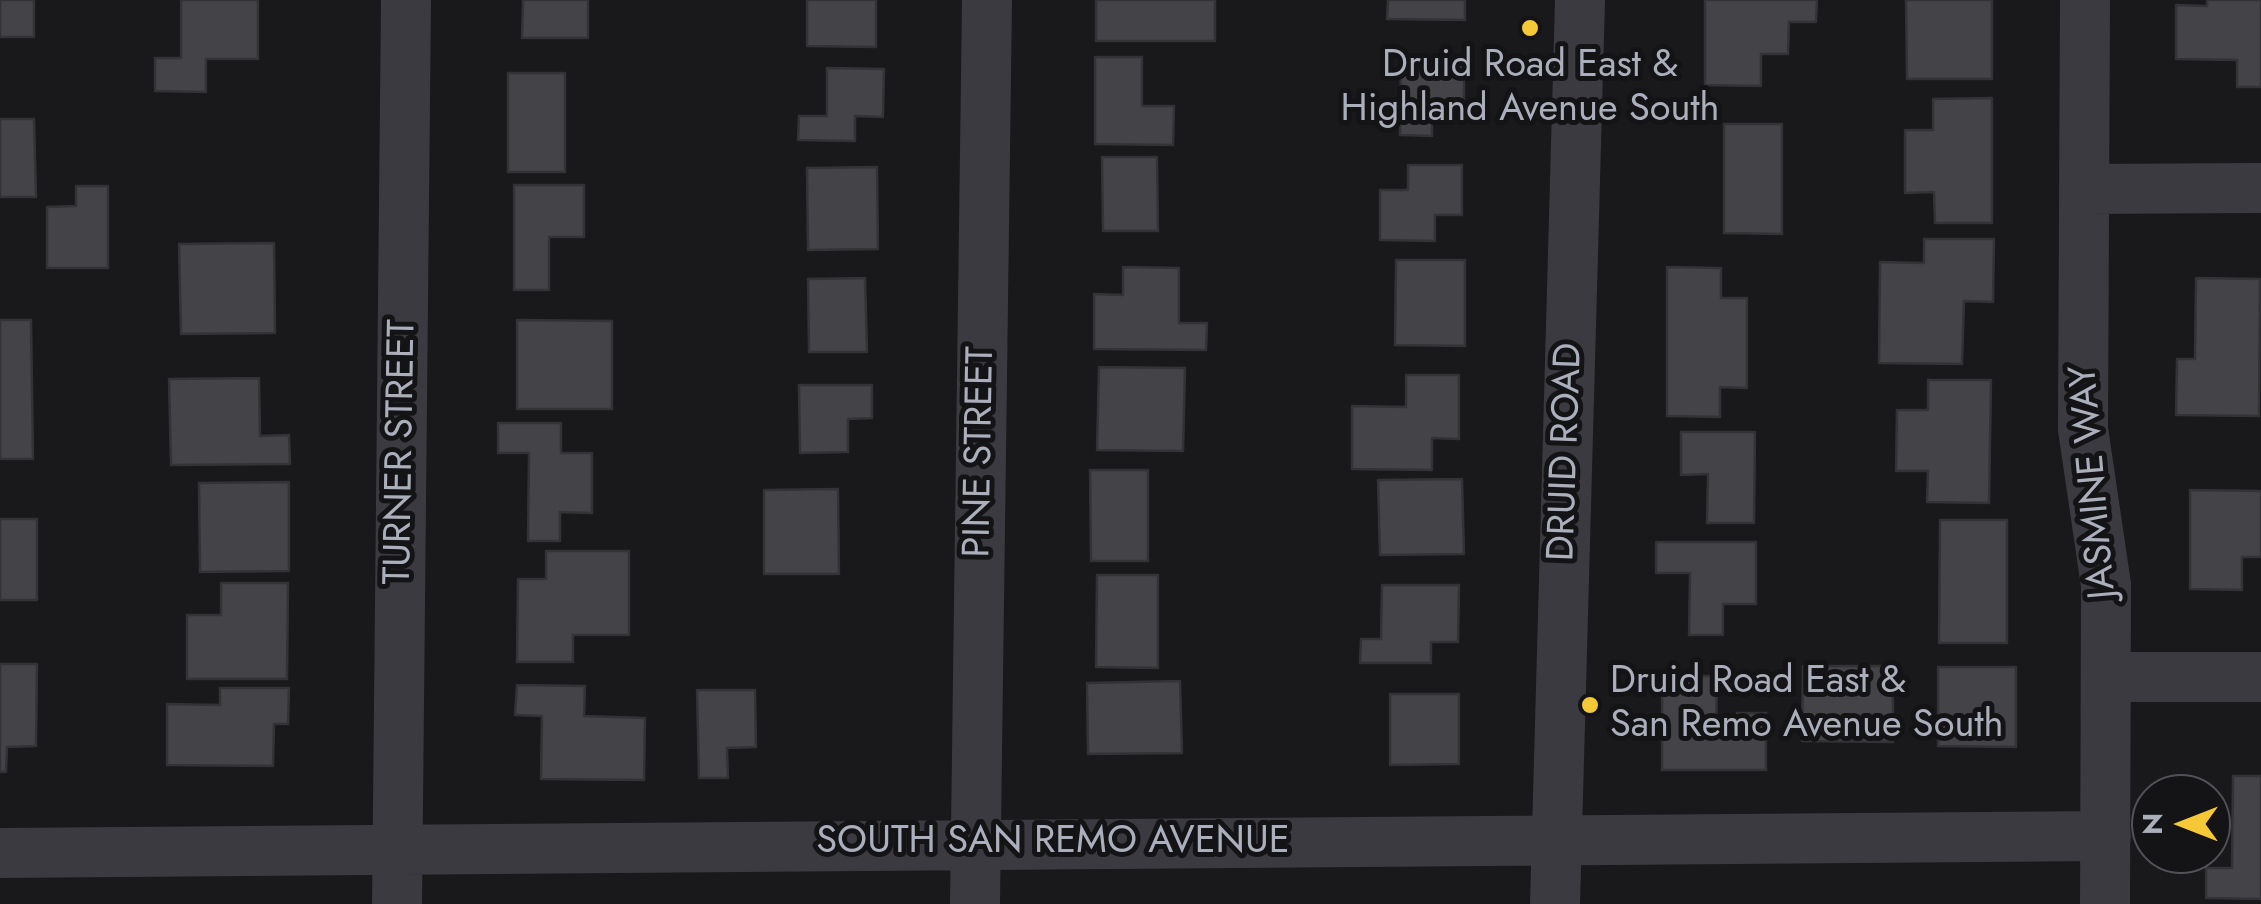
<!DOCTYPE html>
<html>
<head>
<meta charset="utf-8">
<style>
	body { margin:0 }
	#map { position:relative; width:2261px; height:904px; overflow:hidden; background:#19191b; font-family:Jost,sans-serif }
	canvas { display:block }
	.north { position:absolute; left:2131px; top:774px; width:100px; height:100px; box-sizing:border-box; background:#141416; border:2px solid #505258; border-radius:50%; rotate:270deg; font-size:28px; font-weight:700; line-height:40px; text-align:center; color:#abaebb }
	.north::after { content:''; display:block; margin:auto; width:35px; height:45px; background:#f5c837; clip-path:polygon(50% 0,100% 100%,50% 72%,0 100%) }
</style>
</head>
<body>
<div id="map">
<canvas width="2261" height="904"></canvas>
<div class="north">N</div>
</div>
<script>
const ctx = document.querySelector('canvas').getContext('2d');
ctx.lineJoin = 'round';
function fill(path, color) { ctx.fillStyle = color; ctx.fill(path, 'evenodd'); }
const shape = rows => new Path2D(rows.map(r => 'M' + r).join(''));
function trace(path, color, width, dash) { ctx.strokeStyle = color; ctx.lineWidth = width; ctx.lineCap = dash ? 'butt' : 'round'; ctx.setLineDash(dash || []); ctx.stroke(path); }
function label(font, color, halo, rows, align = 'center') {
  ctx.font = font + ' Jost,sans-serif'; ctx.lineWidth = 10; ctx.setLineDash([]); ctx.textBaseline = 'middle'; ctx.strokeStyle = halo; ctx.fillStyle = color; for (const [text, x, y, turn = 0] of rows) {
    ctx.save(); ctx.translate(x, y); ctx.rotate((+turn || 0) * Math.PI / 180); ctx.textAlign = isNaN(turn) ? turn : align; if (halo) ctx.strokeText(text, 0, 0); ctx.fillText(text, 0, 0); ctx.restore();
  }
}
const building = shape([
	[0,0,34,0,34,37,0,37,0,0],
	[181,0,258,0,258,59,206,59,206,92,155,91,155,58,181,58,181,0],
	[523,0,588,0,588,38,522,38,523,0],
	[807,0,876,0,876,47,807,46,807,0],
	[1096,0,1215,0,1215,41,1096,41,1096,0],
	[1388,0,1465,0,1465,20,1387,19,1388,0],
	[1705,0,1817,0,1816,22,1789,22,1788,54,1761,54,1761,86,1705,85,1705,0],
	[1906,0,1992,0,1992,79,1907,79,1906,0],
	[2207,0,2261,0,2261,87,2237,87,2237,60,2176,59,2176,5,2207,6,2207,0],
	[1095,57,1142,57,1142,106,1174,106,1173,145,1095,144,1095,57],
	[1401,62,1464,62,1464,111,1432,111,1432,136,1400,135,1401,62],
	[827,68,884,69,883,117,855,116,855,141,798,140,799,116,827,116,827,68],
	[508,73,565,73,565,172,508,172,508,73],
	[1992,98,1992,223,1935,223,1934,192,1905,193,1905,130,1933,130,1933,99,1992,98],
	[0,119,34,119,36,197,0,197,0,119],
	[1724,124,1782,124,1782,234,1724,233,1724,124],
	[1102,157,1157,157,1158,231,1103,231,1102,157],
	[1408,165,1462,165,1462,215,1435,215,1435,241,1380,240,1380,190,1408,190,1408,165],
	[877,167,878,249,808,250,807,168,877,167],
	[514,185,584,185,584,237,549,237,549,290,514,290,514,185],
	[76,186,108,186,108,268,47,268,47,207,76,206,76,186],
	[1924,239,1994,239,1993,302,1964,301,1962,364,1879,363,1880,262,1924,263,1924,239],
	[274,243,275,333,181,334,179,244,274,243],
	[1396,260,1465,260,1465,346,1395,345,1396,260],
	[1123,267,1179,268,1179,323,1207,323,1206,350,1094,349,1094,294,1123,295,1123,267],
	[1667,267,1721,268,1721,298,1747,298,1747,388,1720,387,1720,417,1667,416,1667,267],
	[865,278,867,352,809,352,808,279,865,278],
	[2196,278,2260,279,2259,416,2176,415,2177,359,2195,359,2196,278],
	[0,320,31,320,33,459,0,459,0,320],
	[517,320,612,321,612,409,517,409,517,320],
	[1099,367,1185,368,1183,451,1097,450,1099,367],
	[1406,375,1459,375,1459,439,1432,438,1432,470,1352,469,1352,406,1406,407,1406,375],
	[259,378,260,436,289,435,290,464,171,465,169,379,259,378],
	[1928,380,1991,380,1989,503,1927,502,1928,471,1896,471,1897,410,1928,410,1928,380],
	[799,385,872,385,872,418,848,419,848,452,800,453,799,385],
	[498,423,561,423,561,453,592,453,592,513,560,512,560,541,528,541,529,453,498,453,498,423],
	[1681,432,1755,432,1754,523,1707,523,1708,474,1681,475,1681,432],
	[1090,470,1148,470,1148,561,1091,561,1090,470],
	[1462,479,1464,554,1380,555,1378,480,1462,479],
	[289,482,289,571,200,572,199,483,289,482],
	[838,489,839,574,764,574,764,490,838,489],
	[2190,490,2261,491,2261,557,2242,557,2242,590,2190,589,2190,490],
	[0,519,37,519,37,600,0,600,0,519],
	[1940,520,2007,520,2007,643,1939,643,1940,520],
	[1656,542,1756,542,1756,604,1723,604,1723,635,1689,635,1690,573,1656,573,1656,542],
	[546,551,629,551,629,635,573,635,573,662,517,662,518,579,546,579,546,551],
	[1097,575,1158,575,1158,668,1096,667,1097,575],
	[221,583,288,583,287,679,187,679,187,615,221,615,221,583],
	[1382,585,1459,585,1458,642,1431,642,1431,663,1360,663,1361,639,1381,639,1382,585],
	[0,664,37,664,36,746,7,747,6,772,0,772,0,664],
	[1803,666,1893,666,1893,742,1802,741,1803,666],
	[1938,667,2016,667,2016,747,1938,746,1938,667],
	[1662,676,1717,676,1716,737,1737,737,1737,713,1766,713,1766,770,1662,770,1662,676],
	[1180,681,1182,753,1088,754,1087,683,1180,681],
	[517,685,585,686,584,716,645,718,644,780,541,779,542,716,515,715,517,685],
	[220,688,289,688,288,724,274,724,273,766,167,765,167,704,220,705,220,688],
	[697,690,755,690,756,747,727,748,728,778,699,778,697,690],
	[1390,694,1459,694,1459,764,1390,765,1390,694],
	[2233,776,2261,776,2261,899,2206,898,2206,868,2232,868,2233,776]
]);
fill(building, '#434348');
trace(building, '#333337', 2.5);
trace(shape([
	[2085,0,2083,429,2106,585,2105,904],
	[2084,189,2261,188],
	[2108,677,2261,677],
	[0,853,2106,836],
	[397,904,406,0],
	[975,904,987,0],
	[1555,904,1580,0]
]), '#3a3a40', 50);
for (const [x, y, r, color] of [
	[1530,28,10,"#f5c837"],
	[1590,705,10,"#f5c837"]
]) { const dot = new Path2D(); dot.arc(x, y, r, 0, 2 * Math.PI); ctx.fillStyle = color; ctx.fill(dot); trace(dot, '#141416', 4); }
label('38px', '#abaebb', '#141416', [
	["Druid Road East &",1530,67],
	["Highland Avenue South",1530,111],
	["Druid Road East &",1610,683,"left"],
	["San Remo Avenue South",1610,727,"left"]
]);
label('38px', '#abaebb', '#141416', [
	["TURNER STREET",402,452,-89],
	["PINE STREET",981,452,-89],
	["DRUID ROAD",1567,452,-88],
	["JASMINE WAY",2095,482,-95],
	["SOUTH SAN REMO AVENUE",1053,843]
]);
</script>
</body>
</html>
